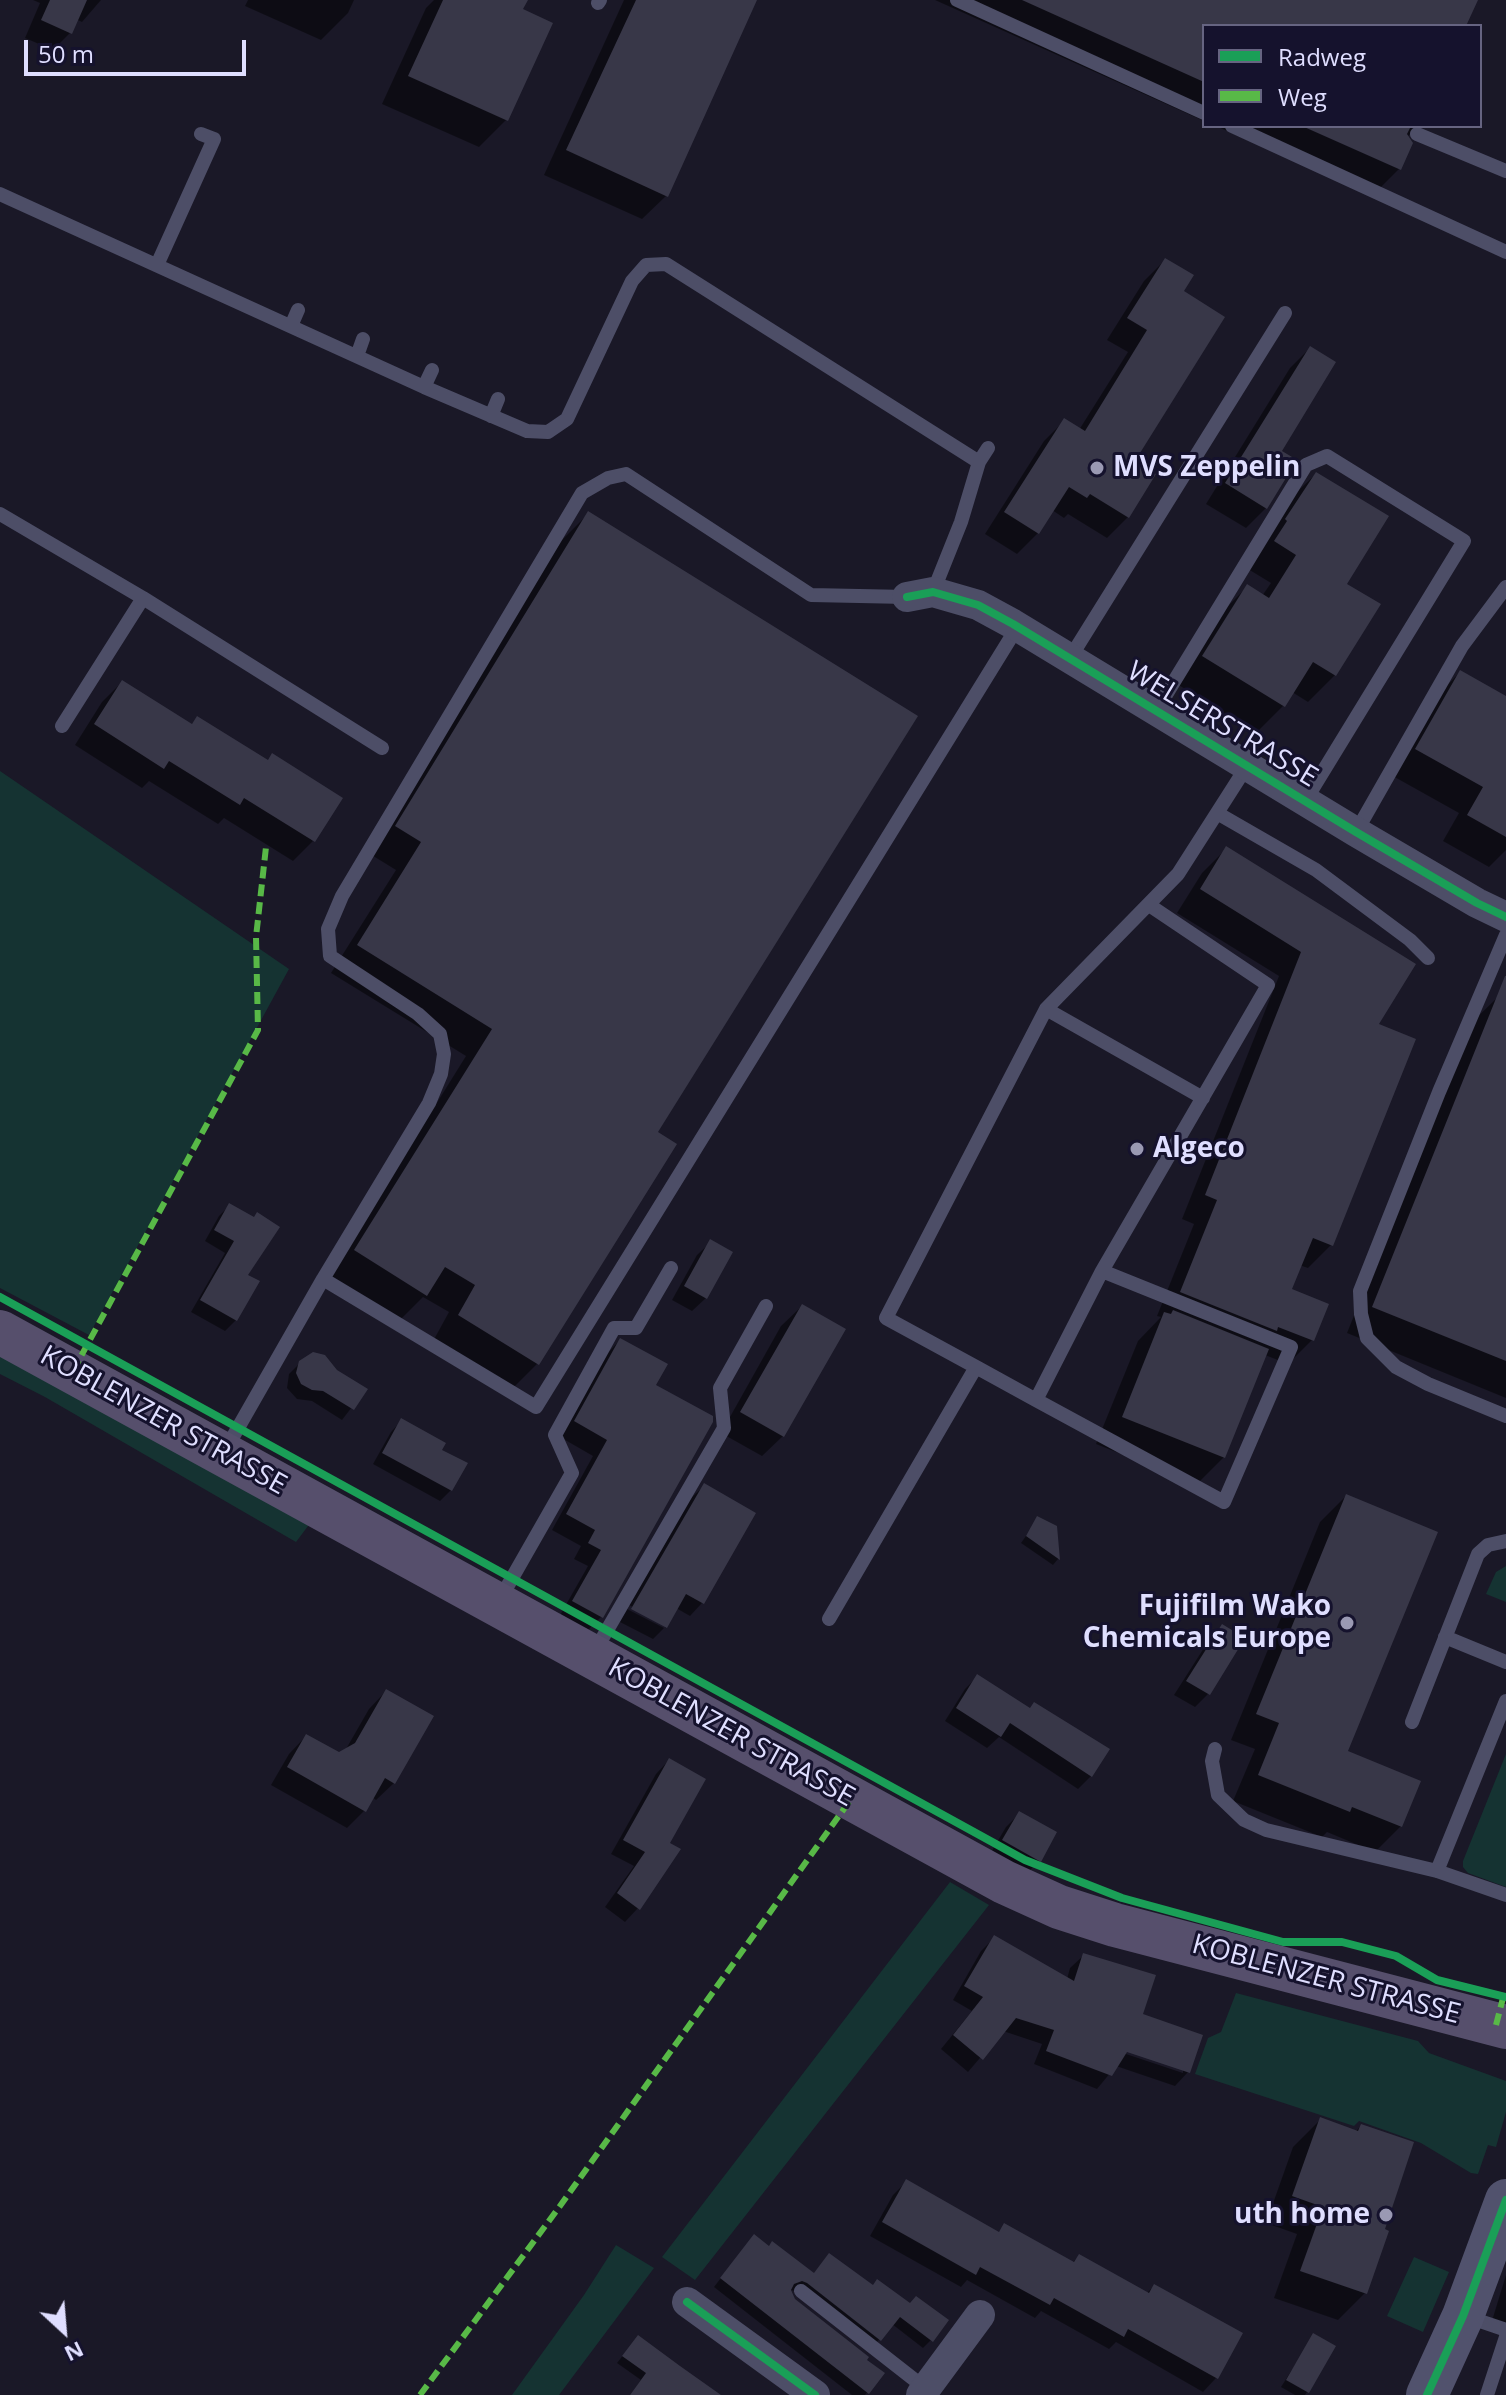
<!DOCTYPE html>
<html>
<head>
<meta charset="utf-8">
<style>
	body { margin:0 }
	#map { position:relative; width:1506px; height:2395px; overflow:hidden; background:#1a1827; font-family:"Open Sans",sans-serif }
	canvas { display:block }
	.legend { position:absolute; left:1202px; top:24px; width:280px; height:104px; box-sizing:border-box; background:#15122d; border:2px solid #666481; margin:0; padding:10px 14px; list-style:none; font-size:24px; color:#dfdeff }
	.legend li { display:flex; align-items:center; gap:16px; height:40px }
	.legend b { width:40px; border:2px solid #666481 }
	.north { position:absolute; left:24px; top:2291px; width:80px; height:80px; -webkit-text-stroke:6px #15122d; paint-order:stroke; rotate:154deg; font-size:22px; font-weight:700; line-height:32px; text-align:center; color:#dfdeff }
	.north::after { content:''; display:block; margin:auto; width:28px; height:36px; background:#dfdeff; clip-path:polygon(50% 0,100% 100%,50% 72%,0 100%) }
	.scale { position:absolute; left:24px; top:40px; width:222px; height:36px; box-sizing:border-box; border:4px solid #dfdeff; border-top:0; padding-left:10px; font-size:24px; line-height:28px; white-space:nowrap; color:#dfdeff; -webkit-text-stroke:6px #15122d; paint-order:stroke }
</style>
</head>
<body>
<div id="map">
<canvas width="1506" height="2395"></canvas>
<ul class="legend">
<li><b style="height:10px;background:#1a9f57"></b>Radweg</li>
<li><b style="height:10px;background:#58b947"></b>Weg</li>
</ul>
<div class="north">N</div>
<div class="scale">50 m</div>
</div>
<script>
const ctx = document.querySelector('canvas').getContext('2d');
ctx.lineJoin = 'round';
function fill(path, color) { ctx.fillStyle = color; ctx.fill(path, 'evenodd'); }
const shape = rows => new Path2D(rows.map(r => 'M' + r).join(''));
function trace(path, color, width, dash) { ctx.strokeStyle = color; ctx.lineWidth = width; ctx.lineCap = dash ? 'butt' : 'round'; ctx.setLineDash(dash || []); ctx.stroke(path); }
function label(font, color, halo, rows, align = 'center') {
  ctx.font = font + ' "Open Sans",sans-serif'; ctx.lineWidth = 6; ctx.setLineDash([]); ctx.textBaseline = 'middle'; ctx.strokeStyle = halo; ctx.fillStyle = color; for (const [text, x, y, turn = 0] of rows) {
    ctx.save(); ctx.translate(x, y); ctx.rotate((+turn || 0) * Math.PI / 180); ctx.textAlign = isNaN(turn) ? turn : align; if (halo) ctx.strokeText(text, 0, 0); ctx.fillText(text, 0, 0); ctx.restore();
  }
}
fill(shape([
	[0,771,289,969,89,1335,0,1288],
	[0,1352,311,1522,296,1542,45,1397,0,1374],
	[1506,1566,1506,1602,1486,1594,1496,1572],
	[1506,1754,1506,1887,1468,1873,1463,1867,1463,1861],
	[950,1882,989,1905,695,2280,662,2257],
	[1236,1993,1418,2041,1429,2053,1506,2081,1506,2112,1496,2147,1488,2145,1478,2174,1471,2173,1421,2143,1359,2121,1354,2126,1195,2074,1208,2038,1221,2032],
	[616,2245,654,2268,559,2395,512,2395,584,2295],
	[1414,2257,1449,2272,1423,2332,1387,2316]
]), '#153332');
fill(shape([
	[33,0,101,0,82,22,76,19,70,33,53,50,25,38,40,3],
	[248,0,354,0,348,13,321,40,245,6],
	[434,0,526,0,521,10,506,120,479,147,382,104,426,8],
	[624,0,755,0,666,196,642,219,544,175],
	[935,0,1476,0,1464,26,1204,26,1204,121],
	[1216,126,1418,126,1406,138,1411,144,1399,169,1372,196],
	[1165,260,1181,292,1132,462,1128,517,1107,538,1068,514,1064,518,1052,510,1038,533,1017,554,985,534,1044,441,1065,420,1079,430,1128,352,1107,340,1144,281],
	[1310,348,1279,451,1266,508,1246,528,1206,504,1290,368],
	[1316,474,1344,584,1335,675,1308,702,1292,692,1283,706,1256,733,1177,684,1220,614,1247,587,1262,596,1271,583,1248,569,1286,502],
	[588,514,656,1132,674,1144,537,1364,510,1391,432,1343,449,1312,423,1297,398,1322,328,1278,466,1056,331,973,396,870,370,854,561,541],
	[1460,672,1506,698,1506,850,1489,867,1443,841,1459,813,1391,775,1435,698],
	[122,682,191,725,198,718,313,841,293,861,224,818,218,824,149,781,142,788,75,745,102,702],
	[1226,849,1376,1025,1332,1244,1308,1268,1299,1265,1290,1290,1312,1340,1288,1364,1265,1355,1224,1457,1197,1484,1096,1444,1138,1341,1161,1317,1157,1316,1194,1224,1182,1219,1279,976,1177,913,1202,873],
	[1498,997,1506,1000,1506,1398,1347,1333,1471,1023],
	[230,1205,245,1276,236,1320,225,1331,191,1312,225,1253,205,1241,219,1216],
	[711,1242,706,1298,692,1311,672,1300,697,1255],
	[802,1306,783,1436,762,1456,721,1433,781,1326],
	[620,1340,654,1386,601,1617,586,1632,559,1617,588,1566,574,1559,581,1546,552,1530,593,1456,560,1437,605,1356],
	[306,1357,365,1390,342,1420,312,1401,297,1399,287,1388,289,1374],
	[402,1420,440,1450,451,1490,440,1501,373,1464,391,1432],
	[704,1486,702,1603,690,1616,676,1608,665,1628,665,1624,629,1605,691,1498],
	[1346,1496,1346,1752,1401,1826,1375,1852,1327,1832,1322,1837,1233,1801,1255,1749,1231,1740,1320,1522],
	[1038,1519,1055,1528,1058,1559,1053,1565,1021,1543],
	[627,1609,664,1628,653,1639,620,1622],
	[1222,1626,1208,1694,1195,1707,1174,1695,1209,1640],
	[978,1676,1091,1776,1078,1789,999,1737,987,1748,945,1721,965,1689],
	[386,1691,394,1783,376,1800,372,1797,364,1811,347,1828,271,1785,289,1754,306,1736,342,1756,369,1709],
	[669,1760,667,1843,638,1908,625,1922,605,1907,634,1866,611,1854,656,1774],
	[1019,1814,1039,1861,1026,1874,990,1854,1006,1827],
	[994,1938,1067,1979,1070,1968,1084,1955,1140,2015,1201,2036,1188,2072,1175,2086,1116,2066,1097,2089,1034,2064,1042,2044,1003,2031,968,2072,941,2049,972,2011,953,2000,981,1951],
	[1118,2047,1183,2069,1183,2073,1117,2051],
	[1320,2120,1355,2132,1361,2126,1365,2293,1338,2320,1274,2298,1297,2234,1266,2223,1293,2147],
	[906,2182,998,2233,1005,2226,1072,2263,1079,2256,1146,2294,1154,2286,1240,2334,1216,2378,1203,2392,1116,2342,1109,2349,1041,2311,1035,2318,967,2280,961,2287,870,2236,893,2195],
	[746,2245,813,2275,830,2256,931,2340,923,2348,892,2324,872,2348,799,2291,789,2290,793,2300,882,2374,865,2395,852,2395,714,2287],
	[1506,2275,1506,2328,1491,2324],
	[1314,2335,1334,2347,1307,2392,1305,2395,1295,2395,1281,2387],
	[632,2344,690,2395,630,2395,641,2380,617,2363]
]), '#0007');
fill(shape([
	[50,0,87,0,72,34,41,20],
	[443,0,528,0,523,9,553,23,508,121,408,76],
	[636,0,757,0,668,197,566,150],
	[1022,0,1478,0,1466,26,1204,26,1204,82],
	[1302,126,1411,126,1407,134,1413,143,1401,170],
	[1165,258,1194,275,1184,291,1225,317,1135,461,1156,474,1129,518,1090,494,1087,498,1069,487,1039,534,1004,512,1064,418,1085,431,1147,330,1127,318],
	[1310,346,1336,362,1282,451,1297,460,1267,509,1225,483],
	[1316,472,1389,516,1347,584,1381,604,1336,676,1313,662,1285,707,1202,656,1247,584,1269,598,1296,555,1274,541,1287,521,1285,519],
	[588,511,918,716,658,1132,677,1144,539,1365,458,1315,475,1285,445,1267,427,1296,354,1250,492,1029,357,945,421,842,395,826],
	[1460,670,1506,696,1506,837,1467,815,1483,787,1415,749],
	[122,680,192,724,197,716,268,760,272,753,343,798,315,842,244,798,240,805,169,761,164,769,94,724],
	[1226,846,1416,964,1379,1024,1416,1039,1333,1246,1313,1238,1292,1289,1329,1304,1314,1341,1278,1327,1277,1331,1180,1292,1217,1200,1205,1195,1301,952,1200,889],
	[1505,976,1506,976,1506,1361,1372,1307],
	[229,1203,254,1217,257,1212,280,1227,248,1275,260,1281,237,1321,200,1300,234,1241,214,1230],
	[710,1239,733,1252,707,1299,684,1286],
	[802,1304,846,1329,784,1437,740,1412],
	[1173,1310,1269,1349,1225,1458,1122,1417,1164,1312,1171,1314],
	[620,1338,668,1364,656,1385,713,1416,713,1422,603,1618,572,1601,601,1550,588,1543,595,1530,566,1514,607,1440,574,1421],
	[313,1352,325,1355,337,1370,368,1389,354,1410,323,1391,312,1390,301,1384,296,1373,299,1361],
	[401,1418,446,1443,442,1450,468,1463,452,1491,382,1453],
	[704,1483,756,1513,704,1604,686,1594,667,1628,631,1609],
	[1346,1494,1438,1532,1348,1751,1421,1781,1402,1827,1352,1807,1350,1812,1258,1775,1279,1723,1256,1714],
	[1037,1516,1057,1526,1060,1560,1026,1536],
	[1222,1624,1245,1638,1210,1695,1186,1681],
	[977,1674,1030,1708,1034,1702,1110,1749,1092,1777,1010,1723,1001,1737,956,1708],
	[386,1689,434,1716,395,1784,385,1778,366,1812,287,1767,306,1734,339,1752,355,1743],
	[669,1758,706,1779,670,1843,681,1849,640,1910,617,1893,645,1852,623,1840],
	[1019,1811,1057,1832,1041,1862,1002,1840],
	[994,1935,1074,1981,1083,1953,1156,1975,1143,2014,1203,2035,1190,2073,1127,2052,1112,2076,1046,2051,1054,2030,1016,2018,983,2060,953,2035,983,1997,964,1986],
	[1320,2117,1358,2131,1361,2124,1414,2142,1385,2229,1389,2231,1367,2294,1300,2271,1323,2207,1292,2196],
	[906,2179,999,2232,1004,2223,1074,2262,1079,2254,1149,2293,1154,2284,1243,2333,1218,2379,1128,2329,1124,2337,1054,2298,1050,2305,980,2267,976,2275,882,2222],
	[754,2234,769,2246,772,2241,814,2273,829,2253,873,2285,877,2279,910,2303,916,2296,949,2320,933,2342,900,2317,881,2341,807,2283,802,2281,794,2284,791,2290,795,2299,869,2357,867,2360,885,2373,869,2394,720,2278],
	[1313,2333,1336,2346,1309,2393,1286,2380],
	[638,2335,680,2366,721,2395,630,2395,646,2373,622,2356]
]), '#383748');
trace(shape([
	[957,0,1204,113],
	[598,3,600,0],
	[1232,126,1506,252],
	[1417,134,1506,171],
	[0,194,424,387,527,431,548,432,567,419,632,281,646,265,666,264,979,462,961,522,933,592],
	[157,265,214,139,201,134],
	[291,326,298,310],
	[357,356,363,339],
	[424,387,432,370],
	[491,416,498,399],
	[979,462,988,448],
	[0,514,143,598,382,748],
	[907,597,811,595,626,474,608,478,582,493,342,896,328,929,330,956,418,1014,440,1034,444,1054,441,1074,429,1103,323,1279,536,1407,1018,626],
	[1070,658,1285,313],
	[1156,711,1306,465,1327,456,1464,541,1305,801],
	[62,726,143,598],
	[1217,813,1316,870,1410,940,1428,958],
	[1356,832,1462,646,1506,587],
	[1506,935,1439,1092,1360,1291,1361,1314,1367,1338,1396,1367,1428,1384,1506,1416],
	[1046,1009,1203,1098],
	[1102,1271,1268,985,1149,905],
	[1036,1400,1102,1271,1291,1347,1224,1502,1036,1400,976,1367,886,1318,1046,1009,1178,874,1247,766],
	[226,1449,323,1279],
	[499,1601,572,1473,555,1435,614,1328,636,1328,671,1268],
	[829,1619,976,1367],
	[1445,1637,1506,1662],
	[595,1651,724,1428,720,1388,766,1306],
	[1412,1722,1478,1554,1488,1545,1506,1541],
	[1215,1749,1212,1761,1218,1795,1244,1820,1266,1830,1437,1871,1506,1895],
	[1437,1871,1506,1701],
	[801,2291,925,2388],
	[1465,2316,1506,2330],
	[1487,2395,1506,2337]
]), '#4d4e67', 14);
trace(shape([
	[907,597,933,592,978,605,1013,624,1356,832,1477,903,1506,917],
	[687,2302,815,2395],
	[921,2395,980,2315]
]), '#4d4e67', 30);
trace(shape([
	[1427,2395,1463,2316,1506,2200]
]), '#51526d', 42);
trace(shape([
	[0,1332,1004,1882,1059,1907,1115,1925,1506,2027]
]), '#564f6c', 44);
trace(shape([
	[73,1371,258,1030,256,937,266,847],
	[1496,2025,1503,1998],
	[420,2395,560,2206,851,1799]
]), '#58b947', 6, [12, 6]);
trace(shape([
	[907,597,933,592,978,605,1013,624,1356,832,1477,903,1506,917],
	[0,1297,1025,1860,1122,1898,1283,1942,1342,1942,1396,1956,1437,1980,1506,1997],
	[687,2302,815,2395],
	[1427,2395,1463,2316,1506,2200]
]), '#1a9f57', 8);
for (const [x, y, r, color] of [
	[1097,468,8,"#9a99b3"],
	[1137,1149,8,"#9a99b3"],
	[1347,1623,8,"#9a99b3"],
	[1386,2215,8,"#9a99b3"]
]) { const dot = new Path2D(); dot.arc(x, y, r, 0, 2 * Math.PI); ctx.fillStyle = color; ctx.fill(dot); trace(dot, '#15122d', 3); }
label('bold 28px', '#dfdeff', '#15122d', [
	["MVS Zeppelin",1113,468],
	["Algeco",1153,1149],
	["Fujifilm Wako",1331,1607,"right"],
	["Chemicals Europe",1331,1639,"right"],
	["uth home",1370,2215,"right"]
], 'left');
label('28px', '#dfdeff', '#15122d', [
	["WELSERSTRASSE",1222,725,31],
	["KOBLENZER STRASSE",163,1421,29],
	["KOBLENZER STRASSE",731,1733,29],
	["KOBLENZER STRASSE",1326,1980,15]
]);
</script>
</body>
</html>
